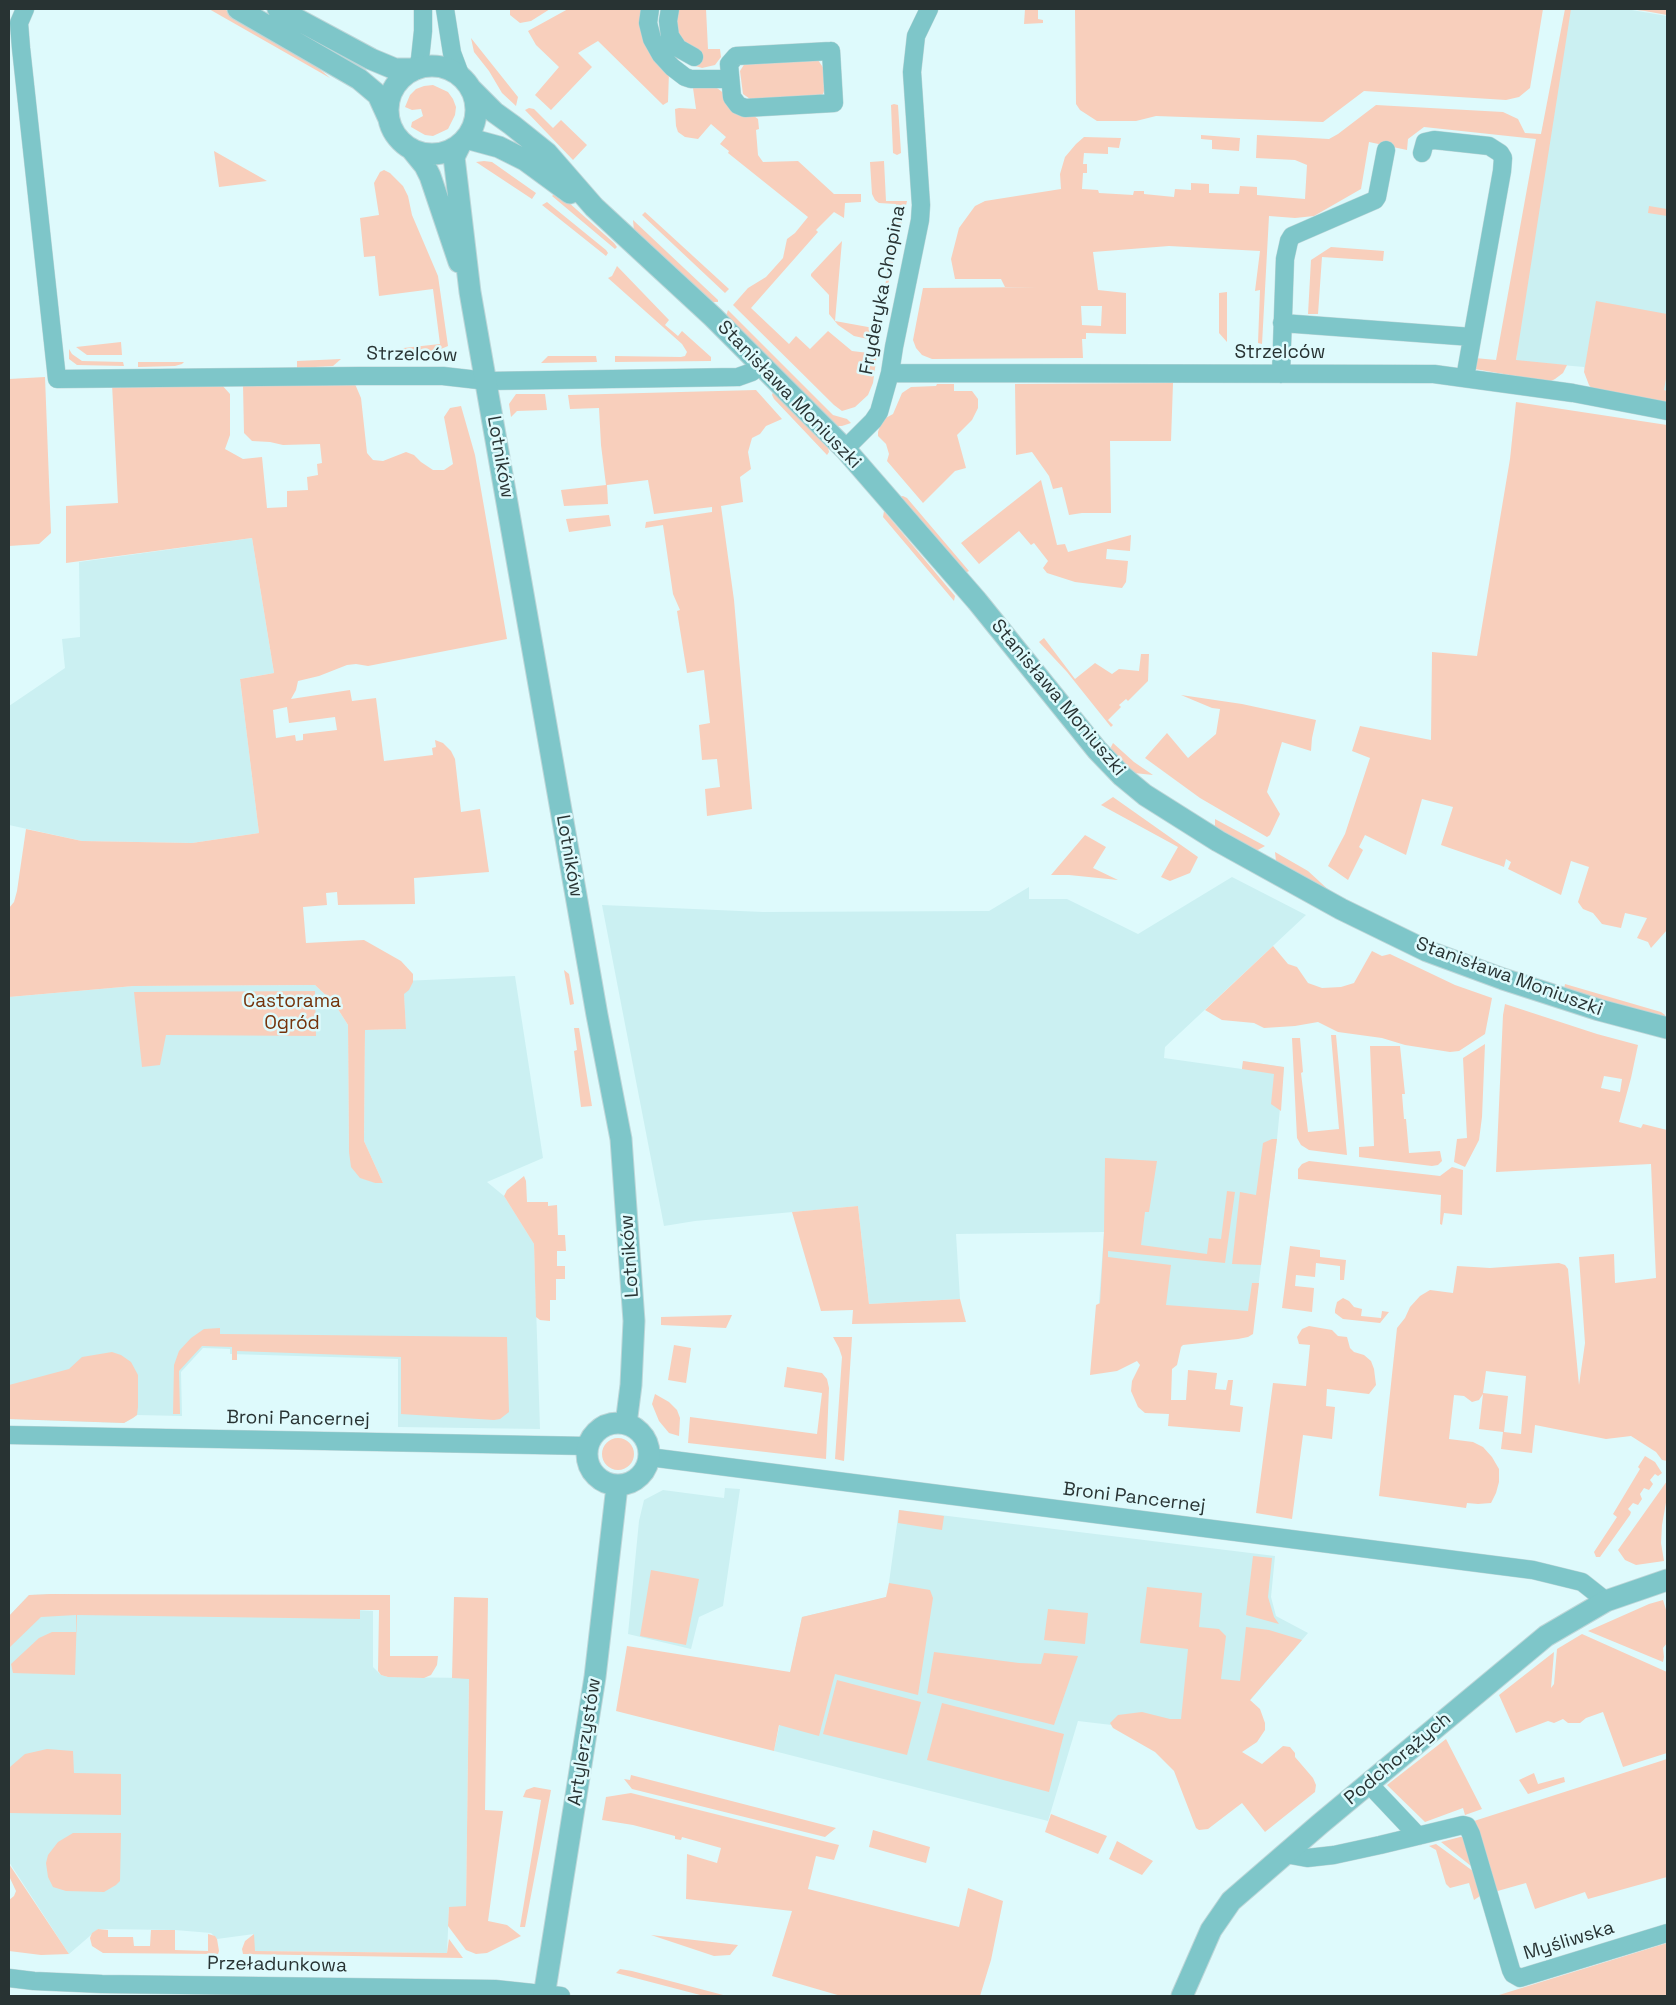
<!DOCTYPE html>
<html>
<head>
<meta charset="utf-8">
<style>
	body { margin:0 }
	#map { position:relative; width:1676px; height:2005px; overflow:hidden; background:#defafc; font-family:"Space Grotesk",sans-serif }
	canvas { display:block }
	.frame { position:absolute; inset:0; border:10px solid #283333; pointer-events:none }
</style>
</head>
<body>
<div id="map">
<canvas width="1676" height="2005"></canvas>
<div class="frame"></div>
</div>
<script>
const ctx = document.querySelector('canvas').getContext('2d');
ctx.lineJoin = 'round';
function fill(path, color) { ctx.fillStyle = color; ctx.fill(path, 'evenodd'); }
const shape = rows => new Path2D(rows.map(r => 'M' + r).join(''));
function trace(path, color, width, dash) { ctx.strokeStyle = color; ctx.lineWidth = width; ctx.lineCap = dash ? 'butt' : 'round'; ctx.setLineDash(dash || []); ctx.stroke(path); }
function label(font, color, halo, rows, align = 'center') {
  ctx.font = font + ' "Space Grotesk",sans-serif'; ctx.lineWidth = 5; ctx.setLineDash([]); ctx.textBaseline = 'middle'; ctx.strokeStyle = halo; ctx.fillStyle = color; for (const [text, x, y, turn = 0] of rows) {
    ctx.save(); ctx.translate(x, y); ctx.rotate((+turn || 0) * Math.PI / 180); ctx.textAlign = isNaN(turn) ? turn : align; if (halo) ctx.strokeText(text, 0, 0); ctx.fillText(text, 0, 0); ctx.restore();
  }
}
fill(shape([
	[1570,9,1626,9,1667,16,1667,391,1586,375,1584,367,1516,361,1540,139],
	[252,538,274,673,240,679,259,833,192,843,82,841,9,825,9,706,65,668,62,639,80,637,79,562],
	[1232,877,1306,915,1165,1047,1164,1058,1242,1069,1243,1061,1284,1067,1277,1139,1254,1320,1099,1303,1104,1232,956,1234,960,1299,869,1304,858,1206,695,1221,664,1226,602,905,763,912,989,911,1029,887,1029,899,1067,899,1138,934],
	[515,976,543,1158,487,1182,504,1196,534,1244,540,1429,398,1427,398,1359,230,1354,230,1349,203,1348,181,1372,182,1416,137,1415,124,1423,9,1419,9,997,134,986,315,985,334,1003,348,1025,349,1152,375,1183,383,1183,364,1141,365,1030,406,1029,403,981],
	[725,1488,740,1489,723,1606,699,1617,691,1649,628,1634,639,1521,644,1500,663,1490,724,1498],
	[899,1510,1275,1556,1271,1597,1276,1616,1308,1633,1215,1741,1179,1733,1078,1721,1048,1821,774,1751,802,1617,887,1597],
	[51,1594,373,1611,373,1667,381,1675,388,1677,469,1678,466,1907,449,1907,447,1953,254,1951,254,1934,217,1939,211,1933,175,1930,98,1929,69,1954,9,1862,9,1616,29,1595]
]), '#cbf0f2');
fill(shape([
	[209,9,224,9,293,46,330,78],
	[510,9,550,9,531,21,520,23,510,15],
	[568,9,644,9,669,72,668,102,663,105,598,41,578,53,592,67,551,110,535,95,559,67,536,45,528,31],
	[679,9,706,9,708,49,720,49,721,57,715,65,702,68,692,65,696,50,684,44,677,36,675,16],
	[1025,9,1038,9,1038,19,1043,20,1043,23,1024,24],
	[1075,9,1543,9,1530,88,1519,97,1506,100,1364,91,1323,122,1156,116,1136,121,1097,121,1080,110,1076,104],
	[1565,9,1571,9,1516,360,1567,365,1563,373,1555,379,1549,382,1475,369,1475,358,1496,360,1536,139,1424,127,1408,139,1407,150,1369,142,1361,189,1314,216,1295,218,1269,216,1262,344,1258,343,1260,290,1255,291,1260,251,1169,246,1093,252,1098,290,1126,293,1126,334,1086,333,1086,339,1082,339,1083,358,932,359,922,355,916,348,913,340,923,288,1038,287,1005,287,1001,279,955,279,951,259,959,228,975,206,985,201,1061,189,1060,174,1065,157,1076,144,1084,137,1121,138,1119,148,1108,147,1108,154,1084,153,1083,164,1087,164,1087,173,1083,173,1082,189,1098,190,1099,193,1133,195,1134,191,1144,191,1144,194,1174,197,1175,189,1191,190,1191,183,1209,184,1209,193,1239,194,1240,186,1257,187,1257,195,1305,199,1307,165,1295,160,1256,158,1257,135,1329,139,1338,134,1376,105,1503,112,1518,119,1525,133,1541,134],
	[1081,306,1102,306,1101,326,1082,325],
	[1629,9,1667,9,1667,15,1645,11],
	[471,38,518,97,516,106,502,93,489,71,474,52],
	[818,60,824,69,825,88,823,94,818,97,753,101,743,94,740,71,745,63],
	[433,85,448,92,453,99,456,107,455,115,448,129,433,136,425,135,411,127,412,122,423,116,421,109,412,110,405,107,410,95,416,89,424,86],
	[695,85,713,85,758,119,759,129,756,130,758,155,763,162,798,161,834,194,861,194,861,202,845,203,844,218,834,212,816,230,818,232,751,308,789,344,796,336,810,349,828,331,852,351,877,354,873,383,868,395,855,407,842,411,834,405,733,305,748,288,766,277,783,258,787,239,795,233,808,217,728,153,729,151,720,144,726,137,711,124,698,139,685,137,678,132,676,126,675,109,679,108,696,109,693,88],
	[894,104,898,105,901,153,897,155,893,153,891,105],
	[529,108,534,109,553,128,561,120,587,145,573,160,525,110],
	[1201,135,1240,138,1239,151,1212,149,1212,140,1201,139],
	[214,151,267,181,219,187],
	[484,161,492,162,536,193,532,199,476,162],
	[884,161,886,201,907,201,882,311,896,204,879,203,875,200,872,194,870,162],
	[384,170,390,173,403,186,408,196,412,215,438,276,448,346,429,354,381,354,376,351,440,344,433,289,379,296,375,256,364,257,360,218,379,215,374,183,380,172],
	[555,193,558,193,614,243,617,247,615,249,552,196],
	[547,202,606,250,608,253,606,256,542,205],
	[1649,206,1667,209,1667,216,1648,213],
	[645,212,729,289,725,293,642,215],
	[633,220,718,300,718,302,712,302,634,231],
	[842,241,835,321,879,329,877,341,854,336,838,325,829,314,829,295,811,276,811,274],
	[1331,247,1384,251,1383,261,1322,257,1318,314,1308,314,1311,260],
	[617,266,669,320,665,325,678,336,682,331,711,357,711,361,615,362,615,356,681,357,685,356,687,352,682,344,608,278,612,276],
	[1227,292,1227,342,1219,333,1219,293],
	[1596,301,1667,314,1667,373,1664,390,1667,391,1667,404,1592,389,1589,385,1584,372],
	[728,310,833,415,847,419,851,423,842,426,835,426,726,316],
	[121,342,122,355,87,355,76,347],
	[69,349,72,354,82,361,123,362,124,366,77,365,69,359],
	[548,356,596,356,597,362,541,363],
	[341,359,333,366,297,368,297,361],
	[138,362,184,362,182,364,175,366,138,367],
	[45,377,51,533,39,544,9,546,9,379],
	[1173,383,1171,441,1110,441,1111,513,1082,513,1069,515,1062,487,1053,489,1049,476,1032,452,1016,455,1015,384],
	[112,384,221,384,230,394,230,435,225,449,243,459,262,457,267,508,287,507,287,491,308,490,307,477,318,475,317,464,322,463,320,444,283,445,270,442,252,441,244,433,243,385,355,384,361,398,367,453,373,460,383,461,406,452,414,455,421,462,433,470,444,470,453,464,444,417,450,408,461,406,475,455,507,639,368,666,356,664,347,665,319,676,298,681,296,690,291,699,350,690,352,701,376,698,384,761,433,755,432,748,436,747,435,740,443,743,451,751,455,759,461,812,480,809,489,872,414,878,415,904,338,905,337,892,326,893,327,905,303,907,306,943,364,940,401,961,413,974,413,982,409,990,404,994,406,1029,365,1030,364,1141,383,1183,375,1183,360,1178,351,1167,349,1152,348,1025,334,1003,315,985,134,986,9,997,9,908,14,902,17,891,26,829,82,841,192,843,259,833,240,679,274,673,252,538,66,563,66,506,118,503],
	[287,707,289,723,335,717,337,730,303,734,303,740,296,741,295,735,276,738,273,710],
	[937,384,954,384,954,391,972,391,978,399,978,408,972,420,957,435,966,468,955,471,923,503,887,461,889,454,886,444,878,436,878,432,882,420,893,414,902,393,911,387,936,386],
	[756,390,782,419,766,426,760,434,752,438,748,452,751,469,740,477,743,502,721,506,734,600,752,809,707,816,705,789,720,787,717,759,702,760,699,725,710,723,704,670,687,673,677,611,680,610,673,594,663,525,645,528,646,522,712,512,712,507,654,514,648,480,607,485,608,504,564,506,561,490,606,485,601,445,599,408,570,409,568,395],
	[773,392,828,447,829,452,827,455,774,399,772,395],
	[516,394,545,394,547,410,517,411,511,417,509,404],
	[1516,402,1667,425,1667,930,1651,948,1648,942,1637,938,1647,918,1625,913,1621,928,1602,924,1593,913,1583,909,1578,902,1589,867,1571,861,1561,895,1508,869,1511,862,1506,859,1504,867,1499,865,1441,845,1453,807,1422,799,1406,855,1365,835,1359,847,1363,850,1348,880,1328,866,1345,834,1370,758,1352,751,1360,726,1431,740,1432,652,1477,656,1510,459],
	[1041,480,1057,545,1065,544,1068,552,1131,535,1130,551,1107,549,1106,559,1128,561,1126,582,1122,588,1075,582,1047,573,1043,568,1048,561,1034,543,1031,545,1019,531,979,564,961,543],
	[903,496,907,498,969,571,965,573,898,497],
	[884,511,955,596,954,601,883,517],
	[609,515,611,526,569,532,566,519],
	[1044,638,1075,679,1095,663,1112,674,1119,669,1139,671,1141,654,1149,654,1148,681,1128,701,1126,699,1119,705,1121,707,1108,720,1113,725,1111,727,1067,672,1039,642],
	[1181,695,1242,704,1316,720,1312,738,1311,751,1282,742,1267,792,1280,814,1270,835,1267,837,1200,798,1145,758,1167,733,1188,758,1216,734,1220,709,1212,708],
	[1113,743,1134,762,1153,775,1134,773,1112,752,1111,747],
	[1113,797,1198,857,1190,873,1170,881,1161,877,1178,847,1101,805],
	[1215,819,1265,846,1256,851,1215,828],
	[1085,835,1106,847,1093,868,1118,880,1069,875,1051,875],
	[1275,852,1308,871,1332,893,1276,861],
	[1273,946,1288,964,1297,967,1308,983,1322,988,1341,987,1354,983,1372,951,1382,956,1390,954,1455,985,1492,998,1485,1034,1459,1051,1450,1052,1405,1045,1382,1038,1338,1032,1318,1022,1295,1026,1264,1028,1254,1023,1222,1020,1205,1010],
	[564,970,569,974,574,1004,570,1005],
	[1565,984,1661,1012,1665,1015,1664,1018,1564,989],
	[315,991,316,1036,166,1035,160,1065,142,1067,134,992],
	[1505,1004,1597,1034,1638,1045,1631,1078,1619,1122,1641,1128,1643,1124,1667,1130,1667,1461,1662,1460,1656,1452,1631,1436,1606,1439,1535,1425,1532,1453,1501,1449,1503,1432,1479,1429,1483,1394,1479,1400,1472,1402,1464,1396,1454,1395,1449,1439,1473,1442,1483,1447,1492,1457,1499,1469,1499,1482,1496,1493,1491,1503,1478,1504,1467,1503,1466,1508,1379,1496,1397,1328,1405,1318,1410,1307,1420,1296,1430,1290,1453,1293,1457,1266,1490,1268,1559,1263,1565,1265,1568,1269,1579,1385,1585,1343,1579,1257,1614,1254,1615,1283,1656,1278,1651,1164,1496,1172,1503,1015],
	[1604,1076,1622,1079,1620,1092,1601,1088],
	[1486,1371,1526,1376,1521,1434,1504,1432,1508,1396,1483,1393],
	[574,1028,579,1028,592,1106,581,1107,574,1051,577,1050],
	[1331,1035,1336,1035,1347,1155,1309,1150,1301,1145,1297,1138,1292,1038,1300,1038,1303,1072,1301,1073,1308,1132,1339,1129],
	[1485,1044,1482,1117,1479,1140,1465,1167,1454,1162,1457,1139,1467,1138,1463,1058],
	[1370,1046,1400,1046,1405,1094,1402,1094,1404,1119,1406,1119,1409,1153,1440,1151,1442,1161,1438,1165,1432,1166,1359,1157,1359,1147,1374,1146],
	[1243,1061,1284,1067,1281,1111,1271,1104,1274,1074,1242,1069],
	[1272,1139,1277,1139,1261,1265,1232,1264,1240,1192,1256,1195,1263,1143],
	[1105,1158,1157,1161,1149,1212,1145,1212,1141,1245,1207,1254,1209,1238,1221,1239,1227,1191,1235,1192,1225,1263,1108,1251,1108,1257,1171,1265,1166,1305,1248,1311,1252,1283,1259,1283,1253,1334,1248,1337,1238,1339,1183,1345,1181,1347,1177,1365,1172,1369,1171,1400,1186,1400,1188,1370,1217,1373,1215,1389,1226,1390,1228,1380,1233,1380,1230,1405,1243,1407,1240,1432,1168,1426,1169,1414,1145,1413,1138,1407,1131,1391,1132,1381,1140,1365,1137,1361,1117,1371,1090,1375,1096,1305,1100,1303,1104,1232],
	[1309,1161,1440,1176,1452,1167,1463,1170,1462,1215,1444,1213,1442,1225,1440,1224,1441,1195,1298,1179,1298,1169,1302,1164],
	[524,1176,526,1181,527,1202,548,1202,548,1206,557,1205,558,1235,565,1235,566,1251,557,1251,557,1266,565,1266,565,1279,556,1279,556,1300,550,1300,550,1321,540,1320,536,1317,534,1244,504,1196,507,1190],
	[858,1206,869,1304,960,1299,966,1322,852,1324,853,1310,821,1311,792,1212],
	[1290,1246,1320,1250,1320,1257,1346,1260,1344,1280,1340,1280,1340,1266,1316,1263,1315,1277,1296,1275,1295,1286,1314,1288,1312,1312,1282,1308],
	[1343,1298,1349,1301,1354,1307,1362,1309,1361,1316,1381,1318,1382,1311,1389,1312,1380,1323,1343,1319,1335,1313,1335,1310,1337,1302],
	[732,1315,726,1328,661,1325,661,1317],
	[1309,1326,1332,1330,1338,1336,1347,1337,1350,1348,1354,1352,1364,1355,1371,1361,1374,1369,1376,1385,1369,1394,1327,1389,1326,1406,1335,1407,1332,1439,1303,1435,1292,1519,1256,1513,1273,1383,1306,1386,1310,1345,1299,1344,1297,1337,1302,1329],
	[220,1328,220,1334,507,1337,509,1412,500,1419,494,1420,401,1414,401,1357,237,1351,237,1360,232,1360,232,1347,202,1346,179,1371,180,1414,173,1414,174,1365,179,1351,191,1338,204,1329],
	[833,1337,852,1337,844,1461,835,1459,842,1357,839,1348],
	[674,1345,691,1348,686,1383,668,1380],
	[112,1352,121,1355,131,1362,138,1375,138,1407,137,1415,133,1418,124,1423,9,1419,9,1385,69,1369,82,1357],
	[787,1367,822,1373,827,1379,829,1388,826,1459,688,1443,690,1417,817,1434,822,1393,784,1387],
	[655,1394,669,1402,677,1410,680,1418,679,1436,669,1433,659,1421,652,1404],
	'602 1454a16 16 0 1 1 32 0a16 16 0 1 1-32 0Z',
	[1645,1456,1655,1462,1662,1473,1658,1476,1655,1474,1650,1480,1653,1484,1649,1490,1644,1488,1640,1494,1642,1499,1638,1505,1633,1503,1628,1509,1631,1512,1630,1515,1600,1557,1596,1557,1594,1552,1617,1517,1613,1514,1640,1469,1638,1467],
	[1667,1481,1667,1497,1662,1525,1661,1543,1664,1561,1636,1565,1625,1560,1618,1550],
	[899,1510,944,1516,942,1530,898,1523],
	[1253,1556,1272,1558,1268,1597,1274,1617,1279,1624,1246,1615],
	[651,1570,699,1579,686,1645,640,1636],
	[889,1583,930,1590,933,1598,918,1695,835,1674,819,1736,779,1725,774,1751,616,1711,627,1646,790,1672,802,1617,886,1597],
	[1147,1587,1202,1593,1199,1627,1219,1629,1226,1636,1221,1679,1240,1681,1246,1627,1269,1630,1302,1640,1250,1700,1260,1709,1265,1723,1265,1730,1257,1742,1242,1752,1262,1764,1283,1746,1290,1747,1295,1753,1295,1757,1313,1778,1316,1785,1315,1792,1265,1832,1242,1803,1208,1829,1199,1830,1196,1828,1174,1771,1155,1752,1113,1728,1110,1723,1118,1715,1142,1712,1170,1719,1181,1719,1188,1649,1140,1643],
	[51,1594,390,1595,390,1656,438,1656,437,1665,431,1675,424,1678,388,1677,381,1675,378,1671,379,1610,360,1610,360,1619,77,1615,75,1675,13,1673,11,1664,39,1638,52,1632,76,1632,76,1615,41,1617,9,1648,9,1616,29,1595],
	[454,1597,488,1598,485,1810,503,1811,488,1921,507,1925,521,1936,487,1953,476,1954,466,1950,448,1926,449,1907,466,1906,469,1679,452,1678],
	[1663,1600,1667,1613,1667,1643,1663,1648,1664,1657,1663,1662,1588,1631,1649,1604],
	[1048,1609,1088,1613,1085,1644,1044,1640],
	[1582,1634,1667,1672,1667,1753,1623,1767,1603,1712,1586,1718,1580,1723,1568,1723,1563,1719,1554,1723,1548,1721,1516,1733,1499,1695,1554,1652,1551,1688,1554,1684,1557,1649],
	[934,1652,1019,1663,1041,1664,1044,1653,1078,1656,1054,1725,927,1693],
	[837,1680,921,1702,907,1755,823,1734],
	[942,1703,1064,1734,1049,1792,927,1760],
	[1446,1739,1482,1809,1465,1815,1463,1808,1425,1822,1387,1785],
	[47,1749,73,1751,74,1773,121,1774,121,1815,9,1813,10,1767,25,1754],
	[1667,1759,1667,1877,1588,1899,1585,1892,1535,1909,1526,1883,1494,1892,1471,1822],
	[1534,1773,1538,1784,1564,1777,1565,1782,1528,1794,1519,1780],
	[631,1775,836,1828,825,1837,632,1789,624,1779,630,1780],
	[534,1787,551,1790,525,1927,520,1927,541,1800,523,1797,526,1790],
	[631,1793,839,1845,834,1860,816,1856,808,1889,959,1927,968,1888,1003,1901,991,1960,980,1996,841,1996,772,1976,792,1911,686,1899,687,1854,717,1863,721,1848,682,1837,681,1840,675,1839,675,1836,633,1825,602,1820,606,1797],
	[1051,1814,1107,1836,1098,1854,1045,1832],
	[873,1830,930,1847,926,1863,869,1847],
	[73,1833,121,1833,120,1881,116,1885,104,1892,66,1891,53,1887,48,1877,46,1863,48,1855,58,1842],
	[1460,1837,1463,1837,1476,1870,1441,1842],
	[1117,1841,1153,1861,1142,1875,1109,1859],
	[1436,1844,1477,1874,1483,1894,1474,1900,1469,1883,1450,1888,1446,1884,1436,1850,1429,1846],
	[9,1864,69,1954,41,1955,9,1951,9,1900,14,1896,16,1891,9,1876],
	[98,1929,108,1930,108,1937,133,1937,134,1946,150,1946,151,1930,175,1930,175,1950,208,1951,208,1934,215,1936,217,1939,219,1951,218,1954,103,1953,92,1946,90,1938,92,1933],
	[254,1934,255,1951,447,1953,449,1939,463,1958,243,1954,242,1949,245,1941],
	[651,1935,738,1945,730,1955,714,1956],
	[1667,1943,1667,1996,1499,1995],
	[620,1969,632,1971,727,1996,704,1996,616,1973]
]), '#f8cfbc');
const minor = shape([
	[25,9,19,23,21,48,57,379,360,376,443,376,487,381,738,377,752,372,761,364],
	[445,9,452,53,461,77],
	[650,9,648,23,652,39,661,55,672,67,685,77,691,79,730,79],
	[670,9,668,21,670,36,678,48,694,57],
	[831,51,834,103,745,108,738,105,732,97,729,64,736,56,831,51],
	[416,69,420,59,423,31,423,9],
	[1422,153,1425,142,1434,140,1489,146,1500,153,1503,158,1502,171,1465,378],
	[1282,323,1472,337],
	[890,373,1434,374,1573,393,1667,411],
	[1281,374,1285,259,1289,241,1292,236,1375,200,1377,197,1386,150],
	[845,449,873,421,879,412,890,373,894,347,920,220,921,205,912,72,916,36,929,9],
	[9,1435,587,1446],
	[649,1457,1533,1570,1582,1582,1606,1601],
	[1368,1783,1418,1836],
	[1285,1854,1307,1858,1334,1855,1380,1845,1463,1825,1467,1826,1471,1834,1511,1970,1513,1974,1520,1978,1667,1933],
	[9,1978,34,1981,102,1984,495,1989,561,1996]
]);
const tertiary = shape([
	[238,9,359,79,378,95,388,117],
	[278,9,371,59,395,69,416,69],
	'388 110a44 44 0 1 1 88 0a44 44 0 1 1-88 0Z',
	[470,88,494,112,512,125,547,153,594,207,713,317,845,449,977,601,1097,750,1122,776,1145,795,1218,841,1341,909,1427,951,1503,979,1599,1010,1667,1028],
	[466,138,499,147,525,160,570,193],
	[460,145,454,157,470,292,597,1015,621,1139,634,1321,631,1385,626,1424],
	[412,150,425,166,430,176,459,262],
	'587 1454a31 31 0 1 1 62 0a31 31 0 1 1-62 0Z',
	[544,1996,595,1677,617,1486],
	[1182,1996,1211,1930,1231,1901,1320,1824,1546,1636,1606,1601,1667,1580]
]);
trace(minor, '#bdd6d8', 19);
trace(tertiary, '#bdd6d8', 23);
trace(minor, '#7ec6c9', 18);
trace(tertiary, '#7ec6c9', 21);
label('19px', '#283333', '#defafc', [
	["Fryderyka Chopina",883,290,-79],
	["Strzelców",1280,353],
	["Strzelców",412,355,1],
	["Stanisława Moniuszki",789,395,46],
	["Lotników",500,457,80],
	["Stanisława Moniuszki",1058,698,50],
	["Lotników",569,856,80],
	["Stanisława Moniuszki",1509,977,20],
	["Lotników",630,1256,-94],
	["Broni Pancernej",298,1419,1],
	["Broni Pancernej",1134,1498,7],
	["Artylerzystów",585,1742,-81],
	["Podchorążych",1398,1759,-40],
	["Myśliwska",1569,1941,-17],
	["Przeładunkowa",277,1965,1]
]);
label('19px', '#75330b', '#defafc', [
	["Castorama",292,1002],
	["Ogród",292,1024]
]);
</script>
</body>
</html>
